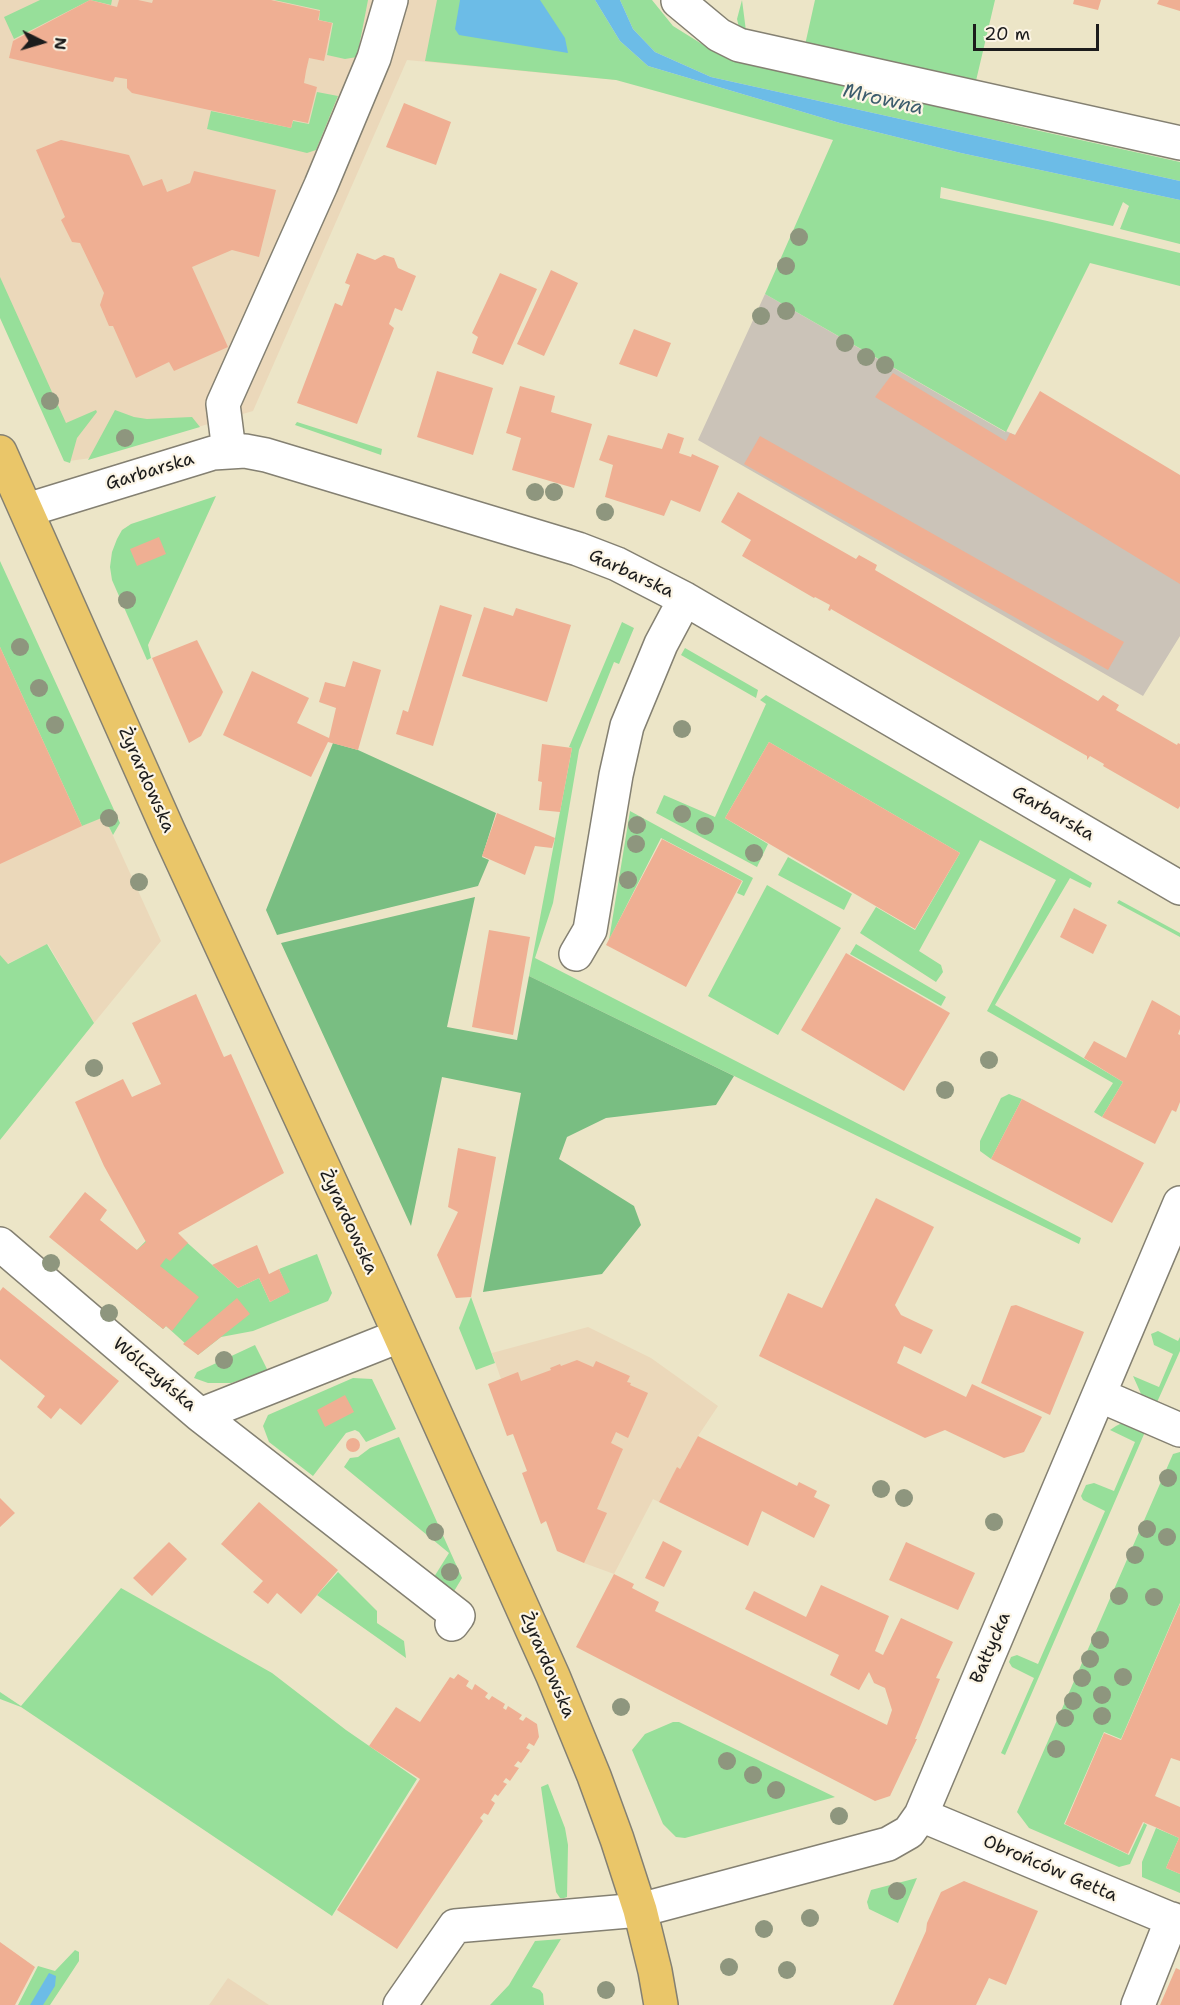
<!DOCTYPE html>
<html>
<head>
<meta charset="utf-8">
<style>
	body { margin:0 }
	#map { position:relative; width:1180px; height:2005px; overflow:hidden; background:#ece5c7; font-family:"Shantell Sans",sans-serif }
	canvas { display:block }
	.north { position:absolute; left:12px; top:12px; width:60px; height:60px; -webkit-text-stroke:4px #fcf5e5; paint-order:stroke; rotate:95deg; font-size:16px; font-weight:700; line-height:24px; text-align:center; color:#1c1c1c }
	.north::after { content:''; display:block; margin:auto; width:21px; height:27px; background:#1c1c1c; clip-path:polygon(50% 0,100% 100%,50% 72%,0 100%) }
	.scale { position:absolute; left:973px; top:24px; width:126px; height:27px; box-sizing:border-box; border:3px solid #1c1c1c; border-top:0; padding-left:8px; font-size:18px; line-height:21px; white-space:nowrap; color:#1c1c1c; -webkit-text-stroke:4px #fcf5e5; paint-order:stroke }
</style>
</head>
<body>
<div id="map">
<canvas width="1180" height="2005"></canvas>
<div class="north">N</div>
<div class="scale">20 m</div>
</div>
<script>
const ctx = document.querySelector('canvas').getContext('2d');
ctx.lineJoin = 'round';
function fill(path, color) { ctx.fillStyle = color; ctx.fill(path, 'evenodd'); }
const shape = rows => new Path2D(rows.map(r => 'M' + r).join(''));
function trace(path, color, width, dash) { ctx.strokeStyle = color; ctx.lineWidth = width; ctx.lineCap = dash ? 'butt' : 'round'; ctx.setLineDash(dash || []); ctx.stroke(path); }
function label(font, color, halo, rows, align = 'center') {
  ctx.font = font + ' "Shantell Sans",sans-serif'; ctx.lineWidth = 4.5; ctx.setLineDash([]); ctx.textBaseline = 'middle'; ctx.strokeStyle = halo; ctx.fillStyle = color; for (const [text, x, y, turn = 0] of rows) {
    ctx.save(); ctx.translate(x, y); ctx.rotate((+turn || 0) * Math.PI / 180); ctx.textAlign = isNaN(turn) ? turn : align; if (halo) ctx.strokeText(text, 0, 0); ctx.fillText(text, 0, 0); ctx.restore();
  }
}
fill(shape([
	[0,0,569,0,616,80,407,60,253,411,91,458,69,461,0,316],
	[0,647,82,826,104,816,161,941,94,1023,48,944,7,964,0,956],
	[588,1327,651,1358,718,1406,698,1436,680,1469,677,1468,659,1502,653,1499,614,1574,584,1563,501,1379,492,1353],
	[228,1978,269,2005,209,2005]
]), '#ebd8ba');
fill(shape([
	[765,294,1005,432,1006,431,1015,435,1180,533,1180,636,1143,696,698,440]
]), '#cbc3b8');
fill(shape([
	[40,0,112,0,111,5,90,0,14,39,4,17],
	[274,0,368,0,357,57,345,59,327,55,333,23,319,20,320,10],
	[437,0,595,0,620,41,648,66,840,123,961,153,1180,200,1180,244,1120,229,1129,206,1123,202,1113,226,941,187,940,198,1052,222,1180,253,1180,286,1090,263,1006,432,765,294,833,140,616,80,425,61],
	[620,0,652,0,673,26,718,54,1031,129,1180,162,1180,181,711,77,655,52,633,29],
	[742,0,746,31,805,45,815,0,995,0,975,85,1025,97,1028,91,1031,98,1027,102,751,40,740,32,737,19],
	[317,92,338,96,316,150,307,153,207,129,211,111,291,128,293,121,309,124],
	[0,277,66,423,96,410,97,412,77,438,70,463,64,461,0,318],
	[115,410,134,417,147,419,192,417,200,427,88,460],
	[297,422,382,449,381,455,295,425],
	[216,496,148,645,151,658,147,660,112,580,110,567,112,552,117,539,122,530,131,524],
	[0,561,120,823,113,835,104,817,82,826,0,647],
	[622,622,634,628,619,664,614,662,579,750,553,903,535,958,1081,1238,1079,1244,529,976,572,748,569,747],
	[685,648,758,690,756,698,681,655],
	[766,695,1092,883,1090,888,1070,878,995,1005,1123,1082,1102,1117,1094,1112,1113,1083,987,1011,1056,880,980,840,919,951,941,965,943,972,936,982,860,933,876,907,915,930,960,853,769,742,725,818,768,844,757,867,656,813,664,795,715,817,766,704,760,700],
	[630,811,753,878,744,896,737,893,743,881,661,838,609,940],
	[788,857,852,894,844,910,778,875],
	[767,885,841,928,778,1035,708,996],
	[1119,900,1180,933,1180,937,1117,903],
	[47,944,94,1023,0,1140,0,955,8,964],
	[856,944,946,997,941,1006,850,954],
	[1009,1094,1022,1099,991,1159,980,1151,980,1141,1001,1098],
	[164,1222,238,1288,259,1278,270,1302,289,1292,279,1269,317,1254,332,1293,328,1301,253,1331,221,1337,198,1355,166,1326,163,1329,109,1285,137,1250],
	[471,1297,495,1363,476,1370,459,1328],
	[1158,1331,1178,1341,1180,1337,1180,1351,1154,1409,1142,1396,1133,1376,1159,1387,1173,1354,1154,1345,1151,1334],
	[255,1345,268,1371,231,1383,208,1383,194,1378,197,1372],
	[353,1378,372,1379,396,1429,366,1442,359,1432,355,1430,346,1433,313,1476,269,1442,263,1426,268,1415],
	[1124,1422,1148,1425,1005,1755,1001,1753,1034,1678,1012,1667,1009,1662,1011,1657,1017,1655,1038,1664,1105,1511,1083,1500,1081,1496,1086,1485,1094,1483,1114,1491,1135,1442,1110,1430,1116,1426],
	[399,1437,462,1578,453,1593,434,1577,449,1553,344,1467,350,1458,358,1457,370,1448],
	[1180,1452,1180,1603,1121,1739,1104,1732,1064,1824,1129,1855,1144,1823,1147,1825,1130,1864,1119,1867,1029,1828,1017,1812,1173,1454],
	[338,1572,377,1611,377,1623,404,1641,406,1658,317,1595],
	[121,1588,272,1673,346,1730,417,1779,332,1916,21,1707,0,1699,0,1692,21,1706],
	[673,1722,679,1722,835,1797,685,1838,676,1837,663,1824,632,1750,645,1734],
	[548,1784,565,1828,568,1845,567,1897,564,1898,560,1898,556,1892,541,1787],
	[1156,1828,1179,1838,1166,1868,1180,1874,1180,1893,1142,1877,1142,1862],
	[917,1878,898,1923,869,1909,867,1902,871,1890],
	[561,1939,532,1987,540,1990,543,1994,544,2005,490,2005,509,1985,535,1941],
	[75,1950,79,1952,79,1961,50,2005,18,2005,38,1966,55,1971]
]), '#97df9a');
fill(shape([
	[333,743,358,750,496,813,482,857,489,860,478,886,277,935,266,910],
	[475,897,447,1027,517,1040,529,976,734,1076,716,1105,606,1118,567,1137,559,1159,634,1206,641,1225,602,1274,483,1292,521,1093,442,1077,411,1226,281,943]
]), '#79be82');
fill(shape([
	[460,0,540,0,565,38,568,53,459,35,455,29],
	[595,0,620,0,633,29,655,52,711,77,1180,181,1180,200,961,153,840,123,648,66,620,41],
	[49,1973,56,1976,55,1986,43,2005,30,2005]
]), '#6cbce7');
fill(shape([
	[90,0,117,7,119,0,138,0,152,3,153,0,271,0,320,11,318,20,332,23,324,61,309,58,306,71,304,83,317,87,308,123,293,120,291,128,132,93,127,88,127,79,115,77,113,82,9,58,13,41],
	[1074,0,1101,0,1098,10,1073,4],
	[1159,0,1180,0,1180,11,1157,4],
	[404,103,451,122,436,165,386,147],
	[61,140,129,155,143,186,162,179,167,192,190,183,194,171,276,190,259,257,232,250,192,267,228,347,174,371,169,362,136,378,113,326,109,326,100,305,104,293,80,243,72,242,61,220,65,217,36,150],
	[357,253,375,260,384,255,394,258,398,268,416,276,402,311,395,308,389,324,394,328,357,424,297,403,335,303,342,306,350,285,345,283],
	[551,270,578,283,544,356,517,344],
	[500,273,537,289,503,365,472,353,478,337,472,333],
	[634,329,671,343,657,377,619,364],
	[437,371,493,388,473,455,417,437],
	[893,373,1006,441,1010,433,1015,435,1040,391,1180,475,1180,584,875,397],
	[520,386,555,396,551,412,592,424,574,488,512,470,521,438,506,433],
	[668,433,684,438,679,453,691,457,692,454,719,466,700,512,671,500,664,516,605,497,613,465,599,460,608,435,662,449],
	[760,436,1124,642,1108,670,744,464],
	[738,492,856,559,859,555,877,565,875,570,1098,701,1103,695,1119,705,1116,710,1177,745,1178,743,1180,744,1180,806,1178,809,1103,766,1104,764,1090,756,1087,760,1087,756,831,609,830,611,828,610,830,605,815,597,814,598,742,556,751,540,721,522],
	[159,537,166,554,137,566,130,549],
	[440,605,472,615,433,746,396,734,403,710,408,712],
	[484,607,513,616,516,608,571,625,547,702,462,676],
	[197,640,223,692,201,736,189,743,152,658],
	[0,647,82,826,0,864],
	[353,661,381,670,358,750,328,742,311,777,223,735,252,671,309,698,297,723,329,738,336,708,319,702,325,682,345,687],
	[769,742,960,853,915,929,725,818],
	[542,744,572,748,560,812,539,810,542,782,538,781],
	[497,813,555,838,552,848,535,846,525,875,482,856],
	[662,839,742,881,686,987,606,945],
	[1074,908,1107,925,1093,954,1060,937],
	[489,930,530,937,513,1035,472,1027],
	[846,953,950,1013,904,1091,801,1030],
	[196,994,223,1055,224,1057,231,1054,284,1173,178,1233,188,1243,170,1261,166,1258,160,1266,199,1297,172,1331,166,1326,163,1329,49,1237,85,1192,107,1210,100,1220,137,1250,146,1242,104,1166,75,1102,123,1079,132,1097,161,1084,132,1023],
	[1152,1000,1180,1016,1180,1029,1178,1034,1180,1035,1180,1102,1176,1112,1172,1110,1155,1144,1102,1117,1123,1082,1084,1058,1094,1041,1126,1058],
	[1022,1099,1144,1163,1112,1223,991,1159],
	[458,1148,496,1157,471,1297,456,1298,437,1255,458,1212,448,1207],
	[876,1198,934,1227,895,1305,901,1315,933,1330,921,1354,904,1346,897,1363,966,1397,972,1384,1042,1417,1024,1452,1004,1458,945,1430,925,1438,759,1356,788,1293,822,1308],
	[257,1245,269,1274,279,1269,290,1292,270,1302,259,1278,238,1288,212,1265],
	[3,1287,119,1381,81,1425,60,1408,51,1419,37,1407,45,1396,0,1359,0,1291],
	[237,1298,250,1314,198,1355,183,1344],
	[1016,1305,1084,1332,1050,1415,981,1383,1011,1306],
	[577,1360,593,1367,596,1361,630,1376,627,1382,631,1383,630,1385,648,1393,628,1438,616,1432,611,1443,623,1449,597,1509,607,1513,584,1563,557,1551,546,1521,541,1524,522,1473,527,1471,513,1434,507,1436,488,1384,518,1372,521,1381,551,1370,550,1368,560,1364,561,1366],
	[345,1395,354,1412,325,1427,317,1410],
	[698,1436,797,1486,799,1482,817,1491,814,1497,830,1505,814,1538,762,1511,748,1546,659,1502,677,1467,680,1469],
	'346 1445a7 7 0 1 1 14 0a7 7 0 1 1-14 0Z',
	[0,1498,15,1513,0,1527],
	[259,1502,338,1570,301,1614,277,1593,268,1604,253,1592,263,1581,221,1544],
	[663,1541,682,1551,664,1587,645,1578],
	[169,1542,187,1559,152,1596,133,1578],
	[906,1542,975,1573,958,1610,889,1580],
	[614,1574,634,1584,632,1588,659,1602,655,1611,887,1725,892,1710,885,1688,874,1683,869,1672,859,1690,830,1675,839,1655,745,1609,754,1591,806,1617,821,1585,889,1616,875,1651,883,1655,901,1618,953,1642,936,1678,940,1679,915,1739,917,1739,890,1796,875,1801,576,1647],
	[1180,1604,1180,1761,1171,1758,1155,1796,1180,1807,1180,1874,1166,1868,1179,1838,1155,1827,1143,1822,1128,1854,1065,1824,1104,1733,1121,1740],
	[458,1674,469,1681,466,1686,472,1690,475,1684,488,1693,485,1697,489,1700,492,1696,505,1704,503,1708,506,1710,508,1706,522,1715,519,1719,523,1721,526,1717,537,1724,539,1737,534,1746,529,1743,526,1748,530,1750,521,1763,518,1761,514,1766,519,1768,510,1781,506,1778,503,1782,507,1784,498,1796,495,1794,491,1800,495,1803,488,1815,484,1813,480,1818,483,1821,397,1949,337,1910,420,1779,369,1746,396,1707,420,1722,450,1677,454,1679],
	[964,1881,1038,1911,1006,1985,989,1978,976,2005,893,2005,926,1931,927,1923,941,1892],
	[0,1942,35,1967,15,2005,0,2005],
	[1176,1968,1180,1970,1180,2005,1160,2005]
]), '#efaf93');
const minor = shape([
	[678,1,719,35,739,45,1180,143],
	[229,451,223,404,321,185,374,58,391,0],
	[27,510,213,453,245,451,266,455,578,549,617,564,685,599,1180,888],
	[576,954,590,930,616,775,627,726,661,644,685,599],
	[0,1244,200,1415,399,1336],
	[1099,1395,1180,1430],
	[200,1415,458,1616,452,1624],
	[921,1815,1180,1923],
	[400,2005,455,1926,640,1910,888,1844,909,1832,921,1815,1180,1203],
	[1138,2005,1172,1919]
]);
const major = shape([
	[0,452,168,830,368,1264,553,1676,594,1776,617,1839,640,1910,655,1971,661,2005]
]);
trace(minor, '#848072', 36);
trace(major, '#848072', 36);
trace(minor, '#fff', 33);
trace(major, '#eac669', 33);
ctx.fillStyle = '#8e967e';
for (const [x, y] of [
	[799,237],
	[786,266],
	[786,311],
	[761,316],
	[845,343],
	[866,357],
	[885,365],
	[50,401],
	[125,438],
	[535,492],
	[554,492],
	[605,512],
	[127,600],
	[20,647],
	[39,688],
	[55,725],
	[682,729],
	[682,814],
	[109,818],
	[637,825],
	[705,826],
	[636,844],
	[754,853],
	[628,880],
	[139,882],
	[989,1060],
	[94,1068],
	[945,1090],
	[51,1263],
	[109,1313],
	[224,1360],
	[1168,1478],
	[881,1489],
	[904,1498],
	[994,1522],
	[1147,1529],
	[435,1532],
	[1167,1537],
	[1135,1555],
	[450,1572],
	[1119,1596],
	[1154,1597],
	[1100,1640],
	[1090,1659],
	[1123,1677],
	[1082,1678],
	[1102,1695],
	[1073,1701],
	[621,1707],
	[1102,1716],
	[1065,1718],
	[1056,1749],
	[727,1761],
	[753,1775],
	[776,1790],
	[839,1816],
	[897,1891],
	[810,1918],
	[764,1929],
	[729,1967],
	[787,1970],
	[606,1990]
]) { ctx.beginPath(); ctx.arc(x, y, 9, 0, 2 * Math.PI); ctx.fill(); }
label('18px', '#1c1c1c', '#fcf5e5', [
	["Garbarska",150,472,-17],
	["Garbarska",631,574,25],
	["Żyrardowska",146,780,66],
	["Garbarska",1053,814,30],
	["Żyrardowska",348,1222,65],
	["Wólczyńska",154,1375,40],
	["Bałtycka",991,1648,-67],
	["Żyrardowska",547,1665,67],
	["Obrońców Getta",1050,1869,23]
]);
label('italic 20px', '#3c5c6d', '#fcf5e5', [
	["Mrowna",883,100,13]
]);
</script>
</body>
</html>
